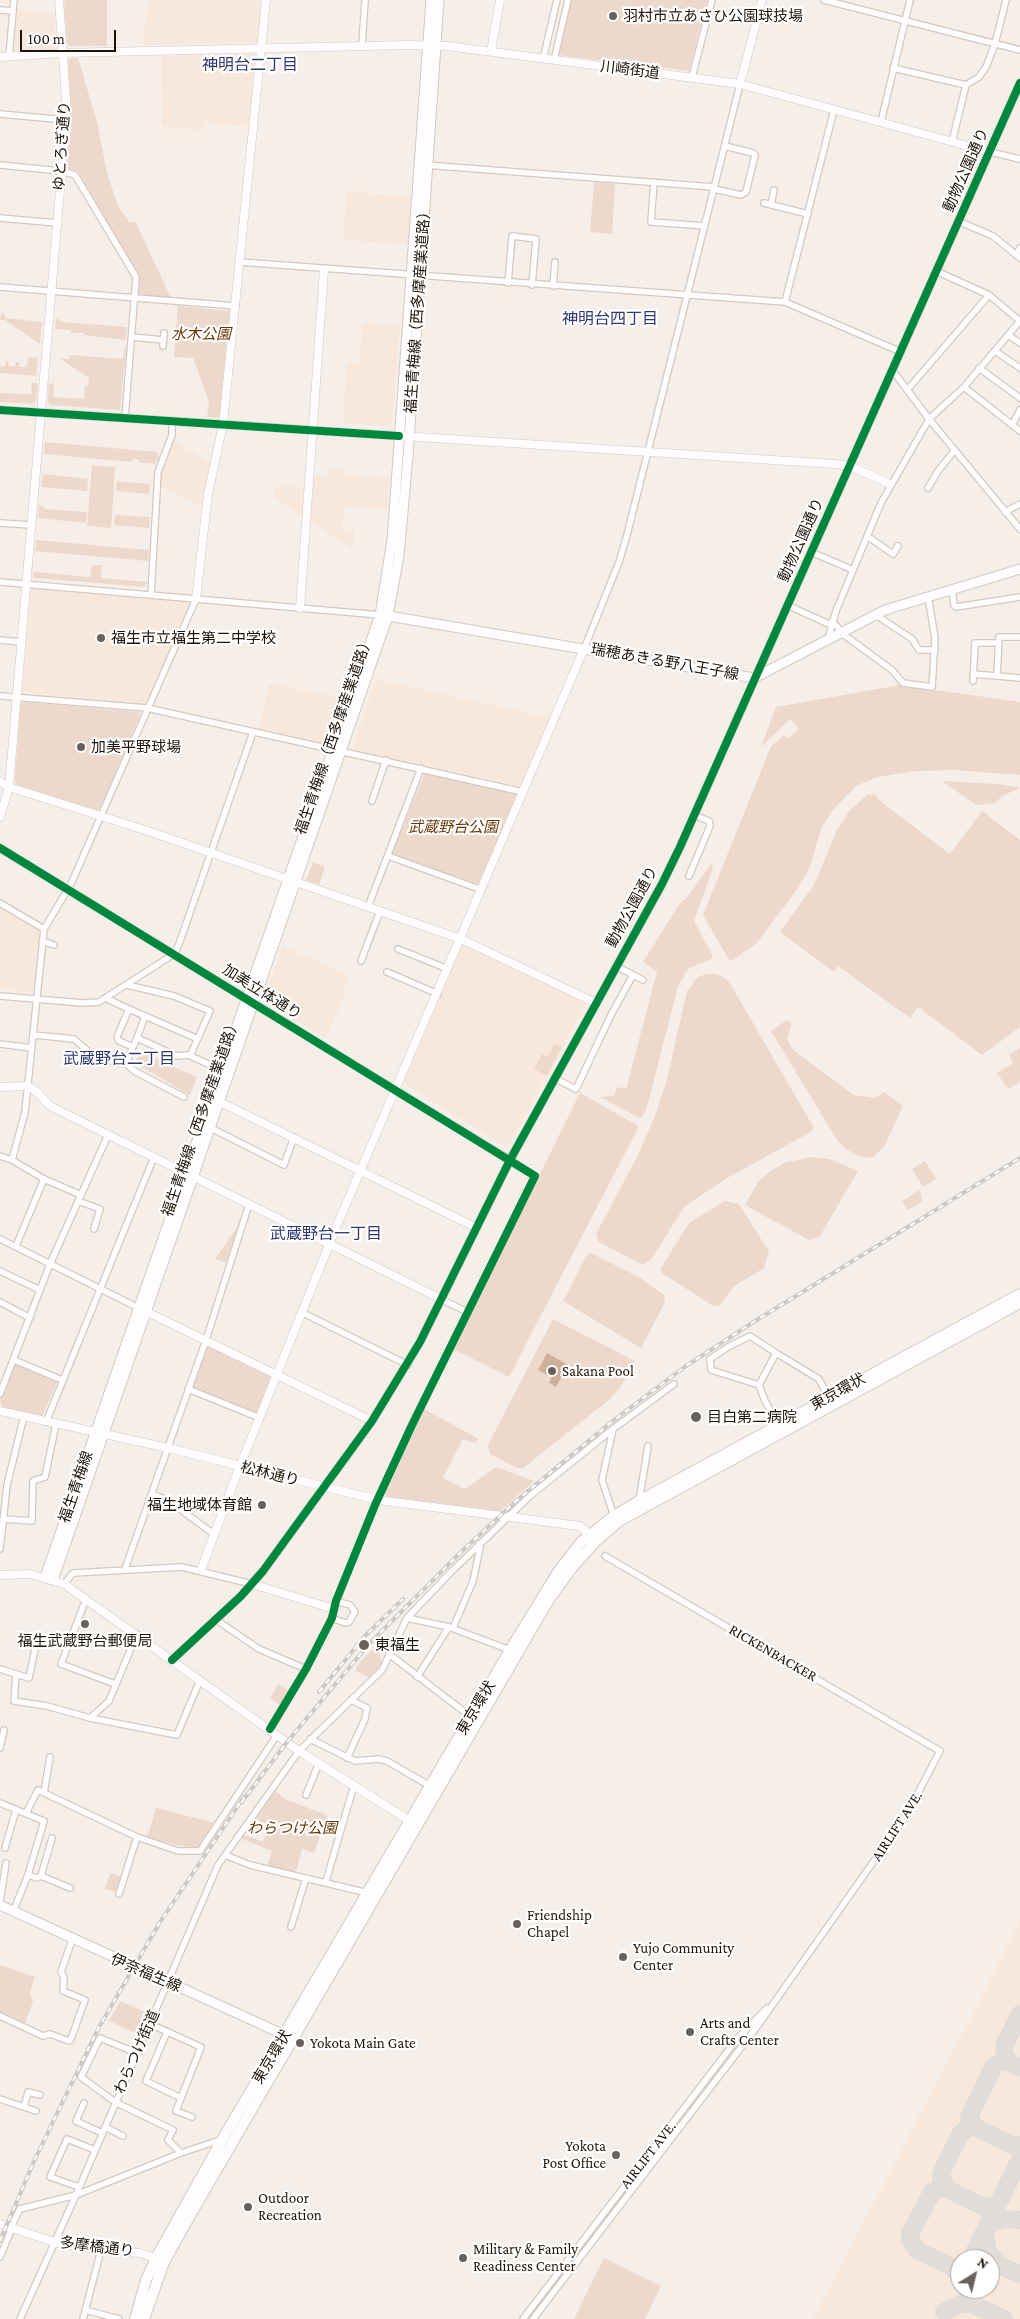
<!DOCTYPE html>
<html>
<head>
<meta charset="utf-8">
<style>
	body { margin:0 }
	#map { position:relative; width:1020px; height:2319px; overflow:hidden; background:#f5eee9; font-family:"Crimson Pro",serif }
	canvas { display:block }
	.north { position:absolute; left:950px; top:2249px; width:50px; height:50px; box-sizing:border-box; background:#fff; border:1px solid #a5a19d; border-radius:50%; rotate:36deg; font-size:14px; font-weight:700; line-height:20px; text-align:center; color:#1f140b }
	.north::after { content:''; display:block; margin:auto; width:18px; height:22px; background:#6a6059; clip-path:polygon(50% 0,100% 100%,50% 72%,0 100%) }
	.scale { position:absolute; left:20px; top:30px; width:96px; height:22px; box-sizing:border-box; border:2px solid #1f140b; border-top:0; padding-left:6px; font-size:15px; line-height:18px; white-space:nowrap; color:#1f140b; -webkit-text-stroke:4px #fff; paint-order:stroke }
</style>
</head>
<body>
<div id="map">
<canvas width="1020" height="2319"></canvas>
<div class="north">N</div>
<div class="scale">100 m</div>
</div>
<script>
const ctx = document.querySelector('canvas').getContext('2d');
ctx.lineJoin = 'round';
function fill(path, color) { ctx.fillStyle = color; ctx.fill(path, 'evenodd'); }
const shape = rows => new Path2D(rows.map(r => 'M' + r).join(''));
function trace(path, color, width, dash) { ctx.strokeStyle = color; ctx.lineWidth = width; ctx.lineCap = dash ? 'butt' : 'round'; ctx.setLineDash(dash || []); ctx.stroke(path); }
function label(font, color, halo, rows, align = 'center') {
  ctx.font = font + ' "Crimson Pro","Noto Sans JP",serif'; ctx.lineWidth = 4.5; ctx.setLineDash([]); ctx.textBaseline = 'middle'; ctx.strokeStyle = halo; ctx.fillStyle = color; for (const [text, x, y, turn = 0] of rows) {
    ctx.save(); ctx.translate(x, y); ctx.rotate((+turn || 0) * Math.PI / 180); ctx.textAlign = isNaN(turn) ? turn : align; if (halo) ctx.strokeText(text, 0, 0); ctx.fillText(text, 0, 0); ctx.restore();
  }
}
fill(shape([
	[149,0,263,0,259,40,256,42,142,45],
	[17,10,54,14,56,44,53,48,15,51,13,49],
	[254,54,257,57,250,127,206,123,204,130,162,126,161,56],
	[347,192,411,196,408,244,343,240],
	[362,323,400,325,392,420,384,426,343,423,347,362,360,363],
	[173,440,210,463,202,506,160,485,161,470],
	[329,468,346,469,346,475,389,478,387,510,344,506,342,529,354,530,352,548,274,497,276,486,313,488,314,476,328,477],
	[31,589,188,602,190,605,148,702,145,704,23,692],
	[376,679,551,718,521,786,354,750,353,748],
	[269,683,345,699,329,743,326,744,259,729],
	[0,906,40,929,33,993,0,989],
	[283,946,350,976,344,988,345,994,326,1038,270,1004,266,993],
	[464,946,586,1003,510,1143,501,1145,404,1083,462,947],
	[1020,1919,1020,2319,813,2319,980,2000],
	[960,2259,990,2259,990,2289,960,2289]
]), '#f8e7db');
fill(shape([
	[64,0,107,0,107,46,70,46,67,44],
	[569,0,707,0,689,71,557,55],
	[71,58,78,58,97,122,107,173,118,206,130,223,135,221,171,298,178,306,231,311,220,418,207,417,209,401,193,358,174,357,178,306,171,299,138,294,138,276,79,173,67,168,71,122,68,61],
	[594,182,615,184,612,234,590,232],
	[2,312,6,318,42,322,40,344,5,320,0,320],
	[56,318,62,322,127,327,126,340,84,335,84,333,71,333,71,330,55,329],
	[124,349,126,349,120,410,50,405,48,402,49,383,54,384,53,397,84,399,85,386,88,386,89,378,59,358,69,359,71,355,123,359],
	[29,357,38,358,36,376,0,373,0,366,5,366,6,361,8,361,9,366,15,366,16,362,19,362,19,367,26,367],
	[32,383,38,383,36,401,32,404,0,402,0,393,31,394],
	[45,442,157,452,159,457,155,464,139,462,139,459,133,459,132,462,44,454],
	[92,465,115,467,111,528,87,526],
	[43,474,88,479,87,491,41,487],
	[117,481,150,484,149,494,116,491],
	[39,505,43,506,44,509,87,512,86,523,38,518],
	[115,515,150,517,149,528,114,525],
	[36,540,149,550,148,561,35,551],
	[92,565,102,565,101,578,147,582,145,587,35,578,33,576,33,572,90,577],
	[900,685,1020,702,1020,775,954,770,916,771,877,777,856,786,832,811,821,829,810,867,798,888,756,944,733,960,729,960,703,915,771,746,783,736,789,738,799,729,790,719,761,747,776,707],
	[23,702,139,712,140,715,101,807,97,810,18,786,15,782,20,704],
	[425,773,516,794,517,796,479,884,394,856,392,854],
	[942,781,998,784,1020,788,1002,796,995,803,976,805],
	[875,794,881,802,950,854,982,811,1020,840,1020,1027,982,1055,918,1007,910,1018,838,966,834,972,780,932,814,885,837,830,850,810,867,795],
	[313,862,325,867,319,885,306,880],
	[711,864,713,868,694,921,713,956,711,959,689,968,678,986,647,1107,643,1116,640,1118,600,1097,614,1096,617,1087,626,1089,657,972,643,962,680,903,686,899],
	[706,974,717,974,728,980,814,1128,809,1133,727,1178,684,1207,652,1258,643,1265,599,1242,596,1234,638,1155,656,1113,667,1079,687,991,698,977],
	[787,1020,792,1023,787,1039,793,1050,854,1095,875,1098,884,1092,903,1106,884,1147,873,1157,866,1158,856,1155,846,1149,837,1140,771,1031],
	[555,1044,562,1047,547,1076,534,1069,542,1054,547,1057],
	[1020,1048,1020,1082,1008,1089,997,1073,1013,1063,1009,1055],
	[140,1052,197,1077,190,1095,135,1063],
	[580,1093,637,1125,638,1128,509,1377,453,1349],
	[812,1157,829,1159,858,1171,820,1236,809,1240,745,1205,758,1182,769,1172,784,1163],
	[925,1161,936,1179,923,1187,912,1169],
	[920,1190,922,1202,908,1210,902,1201],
	[725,1201,739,1204,769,1252,764,1268,733,1287,720,1305,713,1306,662,1273,661,1268,689,1223],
	[239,1224,226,1263,215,1259],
	[591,1253,639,1277,665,1296,664,1304,641,1348,563,1301,586,1257],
	[553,1319,635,1361,622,1385,610,1399,523,1468,517,1468,490,1454,488,1445],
	[209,1346,271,1376,259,1413,257,1414,193,1388,192,1386,206,1348],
	[14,1363,58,1380,42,1417,2,1407,0,1400],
	[424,1409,479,1439,475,1443,463,1439,443,1478,465,1489,496,1467,534,1481,499,1512,387,1498,385,1494],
	[374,1647,379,1651,382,1664,370,1678,356,1671,357,1666],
	[278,1684,290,1691,281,1706,270,1698],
	[274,1790,287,1800,327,1815,314,1853,302,1849,296,1872,267,1867,272,1851,240,1838,243,1834,263,1842,269,1825,254,1819],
	[156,1808,215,1823,196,1849,147,1838],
	[110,1873,121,1877,116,1892,105,1889],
	[0,1965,35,1977,30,1993,33,2002,25,2023,0,2012],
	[120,2001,150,2014,140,2035,109,2021],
	[604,2258,661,2286,645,2319,574,2319]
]), '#edd9cb');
fill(shape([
	[547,1353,568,1365,556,1387,549,1383,553,1374,550,1373,549,1376,538,1370]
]), '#ceb09b');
trace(shape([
	[1009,2062,1004,2054,1005,2044,1020,2014],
	[975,2127,969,2117,994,2066,1001,2062,1009,2062,1020,2067],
	[947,2189,940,2188,932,2192,910,2234,910,2240,917,2250,954,2268,960,2278],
	[997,2205,984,2207,947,2189,941,2177,943,2169,961,2133,970,2127,975,2127,1014,2146,1020,2145],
	[987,2226,1003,2219,1020,2220],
	[985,2230,987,2250,997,2262],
	[971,2259,1020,2159],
	[990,2262,1020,2274],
	[944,2312,960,2304,972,2304,1004,2319]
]), '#e0dcd8', 18);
const minor = shape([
	[824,0,1020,50],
	[0,10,13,11],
	[362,45,365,0],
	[9,56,14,0],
	[543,59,557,0],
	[554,60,568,0],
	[893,68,966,85,979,77,986,67,995,44,1006,0],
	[692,77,712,0],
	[0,114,66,120],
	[881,122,910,0],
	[952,142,966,85],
	[990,152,1020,159],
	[0,165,61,171,75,175,136,277,125,418],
	[425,165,714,187],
	[654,182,651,222,705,226],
	[714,189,741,195,746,192,755,155,753,153,725,146],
	[764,203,808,214],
	[771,205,774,190],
	[0,218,57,223],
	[958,221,993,236,1020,258],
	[1016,255,1020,248],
	[240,262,785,302,901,352],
	[936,271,989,295,1020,321],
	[508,283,512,236,536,239,532,285],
	[553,286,555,262],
	[0,287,236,306],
	[785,302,834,110],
	[1008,335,1020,343],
	[132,337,163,340],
	[163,346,164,333],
	[995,351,1020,368],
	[979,368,1020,398],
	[893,371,929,419,1020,529],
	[964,387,1020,431],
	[908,389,989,295],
	[1012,425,1020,410],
	[928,488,938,471,954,451],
	[1005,512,1020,504],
	[0,523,31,525],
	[867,536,893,554,898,546],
	[811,552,853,570],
	[0,582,380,615],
	[952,589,954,605,956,607,1020,597],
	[151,595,158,472,172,435,172,421],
	[787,605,831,625],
	[876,615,912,639,919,650,935,650],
	[832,621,841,631],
	[840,632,892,670,903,683,932,687,935,638,928,596],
	[828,639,836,611,881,503,929,419,964,387,1020,321],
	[0,640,21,642],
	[584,649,619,562,627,535,740,84],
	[973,674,1020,678],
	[997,676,999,637,1020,637],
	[973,681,975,643,997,643],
	[0,696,147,708,523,792],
	[372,801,386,760],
	[388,856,482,890],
	[689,876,710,826,709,821,694,815],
	[0,903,44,929],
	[368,907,421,768],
	[42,941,54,945],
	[398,949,448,969],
	[361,961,380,911],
	[616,966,643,980],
	[387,972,438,994],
	[127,985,174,996,210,1011,190,1056],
	[0,996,83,1003,99,1002,174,954,179,944,253,732],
	[105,998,129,1009],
	[145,1016,198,1039],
	[34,1035,74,1039,95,1057,126,1064,136,1072,184,1097],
	[137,1038,177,1056,188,1055,222,1070],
	[0,1044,32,1048],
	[126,1064,133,1047,137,1038,145,1016,129,1009,117,1037,119,1041,133,1047],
	[554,1078,576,1089,612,1013,633,975],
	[211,1128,284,1165,294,1137],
	[0,1156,12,1160,44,1179,81,1195],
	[12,1160,25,1112,44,929,71,884,196,599],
	[78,1201,100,1209,94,1229],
	[0,1239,139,1308],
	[16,1246,44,1179],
	[0,1271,40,1290],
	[441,1299,467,1312],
	[0,1302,30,1318],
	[303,1313,408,1365],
	[776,1353,819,1379,828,1397],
	[14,1360,62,1380],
	[759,1385,776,1353,750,1336,728,1347,710,1359,711,1370,759,1385,765,1401,779,1425],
	[188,1389,260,1418],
	[0,1394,50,1264,108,1135],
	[46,1422,154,1157],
	[152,1494,169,1501,215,1535],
	[639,1501,648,1446],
	[614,1516,602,1480,613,1429,674,1384],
	[3,1519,32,1521,33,1481,45,1477,56,1424],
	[0,1549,7,1485,24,1416],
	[125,1569,206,1340,249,1204],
	[64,1584,73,1573,182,1567,252,1584],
	[86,1599,61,1664,115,1684],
	[332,1618,345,1623,349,1622,355,1612,350,1605,336,1601],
	[215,1619,259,1649,306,1669],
	[453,1628,473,1581,480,1548,479,1544],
	[137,1634,109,1701,90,1718,177,1735,200,1680],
	[510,1650,449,1627,407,1618,451,1572,531,1495,613,1429],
	[389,1654,471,1717],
	[0,1669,29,1678,35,1649],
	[16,1675,14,1701,47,1706,90,1718],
	[417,1677,449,1627],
	[270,1729,306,1669,332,1618,336,1601,375,1505,412,1425,535,1176,510,1160],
	[310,1739,355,1761,379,1759,387,1761,430,1786],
	[0,1748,4,1730],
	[347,1758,365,1719,367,1708,351,1700],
	[44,1793,50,1757],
	[306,1795,319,1763],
	[0,1803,44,1821,28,1875,13,1912],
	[26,1813,38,1790,137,1837,178,1851,200,1851,277,1735],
	[5,1848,16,1810],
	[225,1855,250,1865,368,1893],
	[28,1875,37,1878,41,1876,52,1838],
	[41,1876,70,1888],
	[326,1881,354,1785],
	[119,1894,137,1837],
	[0,1902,6,1863],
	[291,1927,306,1878],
	[0,2016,43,2036,50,2034,69,2041,71,2039,85,2000,63,1991,64,1977,61,1972,72,1940],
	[150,2024,201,2047,176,2111,192,2117],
	[167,2032,146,2081,181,2098],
	[137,2053,100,2038,81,2077,115,2102,173,2130,168,2140,181,2153],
	[0,2099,36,2111],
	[84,2103,76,2121,102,2133],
	[24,2107,28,2092,40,2095],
	[105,2127,123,2136],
	[79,2187,50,2177,67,2139,95,2150],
	[76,2195,218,1865,299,1751,382,1670,407,1618],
	[76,2195,181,2153,220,2140],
	[11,2227,20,2209,76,2195,20,2319],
	[0,2257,12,2228],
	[85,2310,119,2319],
	[83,2319,101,2250],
	[523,2319,711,2073,736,2040,767,2008],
	[533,2319,759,2024,907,1814,940,1751,605,1556]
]);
const tertiary = shape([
	[491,51,500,0],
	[0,57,62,53,408,45,447,46,740,84,990,152],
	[740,84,762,0],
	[0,410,835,464,850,466,890,484],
	[196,599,208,494,223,424,266,0],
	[300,608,324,270],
	[0,782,9,787,145,830,461,939,596,1003],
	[0,817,9,787,66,120,66,99,59,0],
	[0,848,510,1160],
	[0,1087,28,1086,37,1092,50,1106,441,1299],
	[216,1100,477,1228],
	[143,1310,372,1421],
	[0,1411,168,1448,378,1500,580,1526,593,1538],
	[201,1570,240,1466,335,1230,584,649],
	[0,1575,30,1574,64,1584,299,1751,413,1823],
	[252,1584,334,1609],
	[172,1660,241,1596,263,1571,372,1421,420,1342,510,1160,662,884,680,847,1020,83],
	[0,2224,54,2242,101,2250,140,2253,161,2260]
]);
const secondary = shape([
	[383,615,754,678,885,610,1020,569],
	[45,1577,380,615,392,540,431,0],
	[53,1580,388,616,399,556,408,456,439,0],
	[0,1905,289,2037]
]);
const trunk = shape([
	[135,2319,146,2280,156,2258,222,2140,510,1650,558,1572,581,1542,614,1516,639,1501,1020,1294],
	[144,2319,164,2262,192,2212,548,1601,571,1569,596,1541,619,1521,1020,1303]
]);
trace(minor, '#d3c9c2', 8);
trace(tertiary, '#d3c9c2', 9);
trace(secondary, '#d3c9c2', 11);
trace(trunk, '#d3c9c2', 12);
trace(minor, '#fefcfc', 5.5);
trace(tertiary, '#fefcfc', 8);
trace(secondary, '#fefcfc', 9);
trace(trunk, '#fefcfc', 10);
const rail = shape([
	[319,1692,364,1637,403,1599],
	[241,1803,287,1742,369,1644,459,1554,516,1501,614,1420,686,1366,752,1323,1020,1158],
	[0,2241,35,2159,98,2029,160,1922,244,1797]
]);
trace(rail, '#cbc9c7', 4);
trace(rail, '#fff', 2, [5.5]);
trace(shape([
	[0,410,399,436],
	[0,848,535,1176,412,1425,375,1505,336,1601,332,1618,306,1669,270,1729],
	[172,1660,241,1596,263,1571,372,1421,420,1342,510,1160,662,884,680,847,1020,83]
]), '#00873e', 8);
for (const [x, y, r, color] of [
	[613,16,5,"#6a6059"],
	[101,638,5,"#6a6059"],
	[81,747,5,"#6a6059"],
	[552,1371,5,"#6a6059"],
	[696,1417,6,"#6a6059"],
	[262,1505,5,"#6a6059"],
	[85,1624,5,"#6a6059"],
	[364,1645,6,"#6a6059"],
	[517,1924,5,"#6a6059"],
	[623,1957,5,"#6a6059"],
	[690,2032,5,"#6a6059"],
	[300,2043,5,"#6a6059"],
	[616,2155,5,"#6a6059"],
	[248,2207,5,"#6a6059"],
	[463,2258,5,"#6a6059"]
]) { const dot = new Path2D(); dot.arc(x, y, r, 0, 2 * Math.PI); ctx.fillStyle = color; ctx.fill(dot); trace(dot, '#fff', 2); }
label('15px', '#1f140b', '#fff', [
	["羽村市立あさひ公園球技場",623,16],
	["福生市立福生第二中学校",111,638],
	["加美平野球場",91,747],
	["Sakana Pool",562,1371],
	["目白第二病院",707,1417],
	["福生地域体育館",252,1505,"right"],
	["福生武蔵野台郵便局",85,1641,"center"],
	["東福生",375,1645],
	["Friendship",527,1915],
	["Chapel",527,1932],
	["Yujo Community",633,1948],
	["Center",633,1965],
	["Arts and",700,2023],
	["Crafts Center",700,2040],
	["Yokota Main Gate",310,2043],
	["Yokota",606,2146,"right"],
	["Post Office",606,2163,"right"],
	["Outdoor",258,2198],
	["Recreation",258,2215],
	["Military & Family",473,2249],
	["Readiness Center",473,2266]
], 'left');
label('15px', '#1f140b', '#fff', [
	["川崎街道",630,70,7],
	["ゆとろぎ通り",62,146,-86],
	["動物公園通り",966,170,-66],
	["福生青梅線（西多摩産業道路）",418,309,-86],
	["動物公園通り",801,540,-66],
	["瑞穂あきる野八王子線",665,662,10],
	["福生青梅線（西多摩産業道路）",334,735,-71],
	["動物公園通り",632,907,-61],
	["加美立体通り",262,992,32],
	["福生青梅線（西多摩産業道路）",201,1117,-71],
	["東京環状",838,1392,-29],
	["松林通り",270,1474,14],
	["福生青梅線",76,1487,-71],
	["RICKENBACKER",773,1653,30],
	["東京環状",476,1708,-59],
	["AIRLIFT AVE.",897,1826,-57],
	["伊奈福生線",146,1973,23],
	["わらつけ街道",137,2052,-66],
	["東京環状",272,2057,-59],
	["AIRLIFT AVE.",648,2155,-52],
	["多摩橋通り",97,2247,7]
]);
label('italic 15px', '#683605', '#fff', [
	["水木公園",201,334],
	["武蔵野台公園",453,827],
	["わらつけ公園",292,1828]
]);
label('16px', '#2f3873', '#fff', [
	["神明台二丁目",250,65],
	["神明台四丁目",610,319],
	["武蔵野台二丁目",119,1059],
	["武蔵野台一丁目",326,1234]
]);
</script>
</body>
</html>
